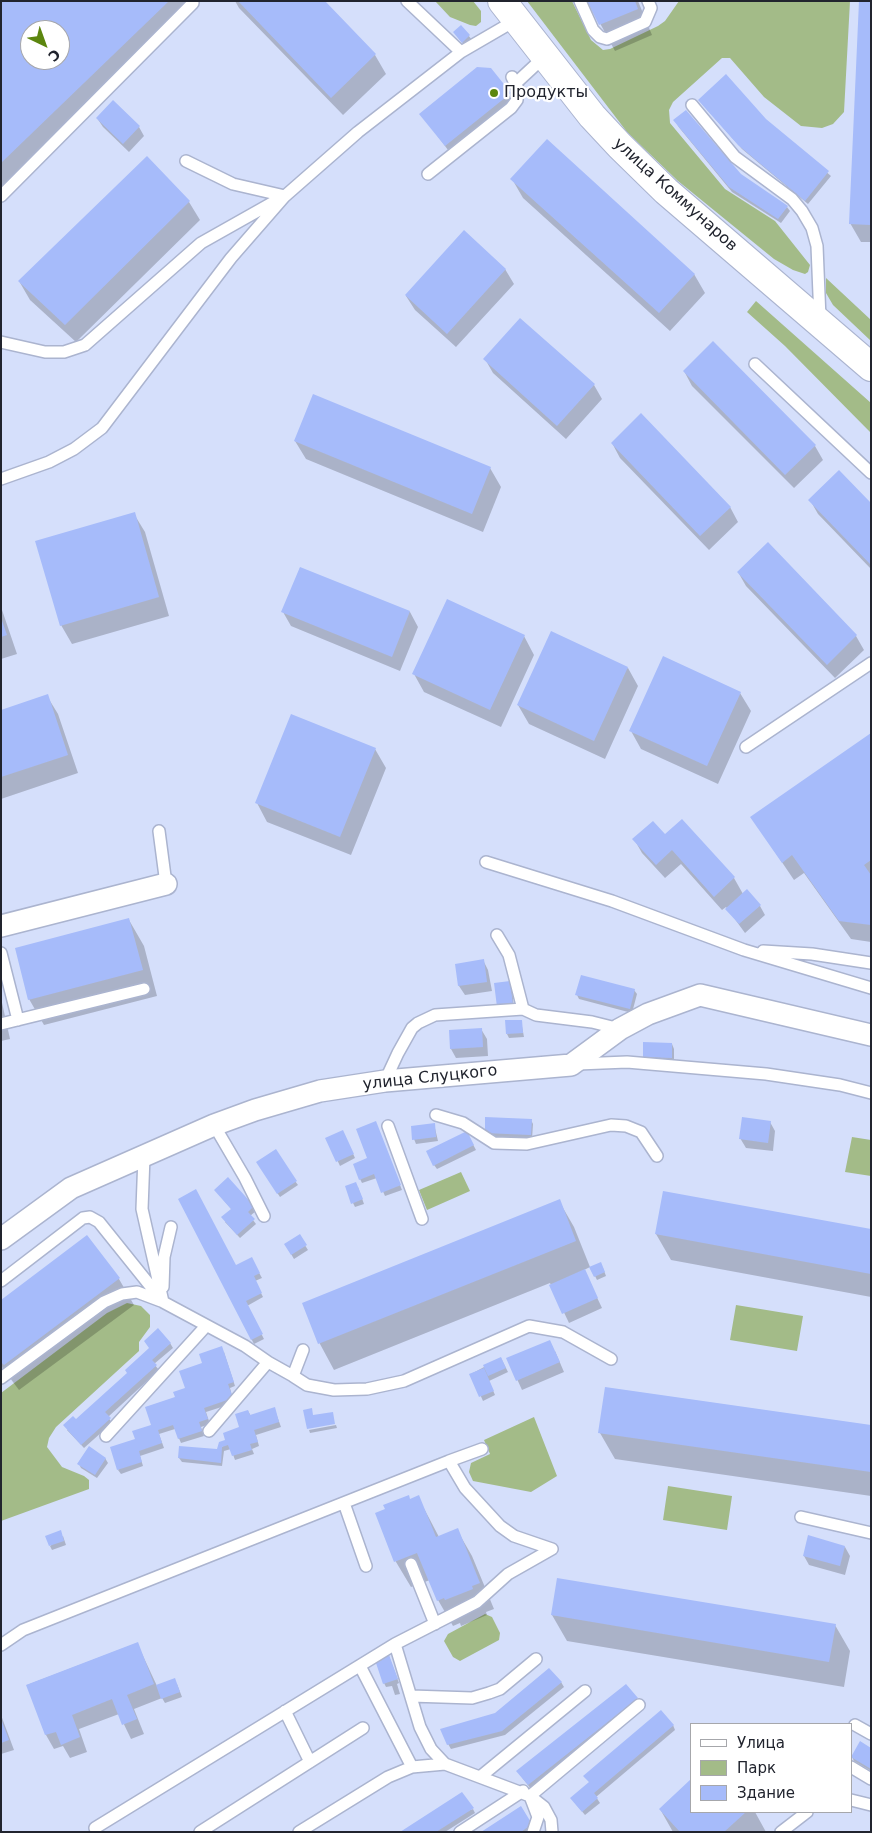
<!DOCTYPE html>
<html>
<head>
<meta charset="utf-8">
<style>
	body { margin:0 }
	#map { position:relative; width:872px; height:1833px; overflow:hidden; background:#d5dffb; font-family:"DejaVu Sans",sans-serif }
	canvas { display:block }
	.frame { position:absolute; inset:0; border:2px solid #21242e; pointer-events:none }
	.legend { position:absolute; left:690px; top:1723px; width:162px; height:90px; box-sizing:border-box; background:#fff; border:1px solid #a6a7ab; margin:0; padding:6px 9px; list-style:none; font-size:15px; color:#21242e }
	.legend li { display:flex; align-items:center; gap:10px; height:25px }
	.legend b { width:25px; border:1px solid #a6a7ab }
	.north { position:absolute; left:20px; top:20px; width:50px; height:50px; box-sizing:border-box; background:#fff; border:1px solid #a6a7ab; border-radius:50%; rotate:138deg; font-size:14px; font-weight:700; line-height:20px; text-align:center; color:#21242e }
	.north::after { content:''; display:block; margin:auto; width:18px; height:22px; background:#5c860f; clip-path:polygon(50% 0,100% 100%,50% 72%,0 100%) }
</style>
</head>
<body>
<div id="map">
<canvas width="872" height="1833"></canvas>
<div class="frame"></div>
<ul class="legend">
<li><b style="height:6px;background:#fff"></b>Улица</li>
<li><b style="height:14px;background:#a3bb88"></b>Парк</li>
<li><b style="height:14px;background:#a6bbfa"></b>Здание</li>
</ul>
<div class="north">С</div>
</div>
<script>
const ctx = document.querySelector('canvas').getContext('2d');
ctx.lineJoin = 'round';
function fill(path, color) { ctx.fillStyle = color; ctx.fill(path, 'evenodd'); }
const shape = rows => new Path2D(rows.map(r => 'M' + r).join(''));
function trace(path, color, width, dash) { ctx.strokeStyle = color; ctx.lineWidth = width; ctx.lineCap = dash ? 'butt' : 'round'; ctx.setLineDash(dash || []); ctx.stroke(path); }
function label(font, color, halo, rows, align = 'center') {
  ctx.font = font + ' "DejaVu Sans",sans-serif'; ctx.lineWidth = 4.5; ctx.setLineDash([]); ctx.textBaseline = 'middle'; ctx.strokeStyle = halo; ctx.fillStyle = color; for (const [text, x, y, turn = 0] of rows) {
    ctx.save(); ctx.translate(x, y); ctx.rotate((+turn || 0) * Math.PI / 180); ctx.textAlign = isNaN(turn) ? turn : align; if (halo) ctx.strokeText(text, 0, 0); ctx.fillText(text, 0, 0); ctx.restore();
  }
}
fill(shape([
	[435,1,473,1,481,11,481,22,476,26,470,25,450,17],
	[527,1,572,1,591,40,603,50,610,49,658,26,665,21,679,1,850,1,844,112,833,124,822,128,801,126,764,97,730,58,722,58,673,102,669,110,670,123,725,189,775,221,810,265,808,272,805,274,793,270,774,259,678,181,627,132],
	[826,278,871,320,871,341,833,305,826,293],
	[756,301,871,403,871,433,785,346,747,312],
	[852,1137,871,1140,871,1176,845,1172],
	[461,1172,470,1191,427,1210,419,1190],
	[127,1303,141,1306,150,1315,150,1327,139,1342,139,1351,56,1427,49,1438,47,1447,62,1467,84,1476,89,1480,89,1489,1,1521,1,1393,107,1313],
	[736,1305,803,1316,797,1351,730,1340],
	[534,1417,557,1476,531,1492,473,1481,469,1472,471,1463,490,1454,484,1440],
	[668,1486,732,1496,727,1530,663,1520],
	[485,1614,492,1617,500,1633,499,1640,460,1661,453,1657,444,1641,448,1634]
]), '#a3bb88');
fill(shape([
	[1,1,199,1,1,192],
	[30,30,60,30,60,60,30,60],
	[235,1,323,1,375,55,386,74,343,115,239,8],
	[588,1,638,1,652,35,615,51],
	[871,1,871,242,861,242,850,223],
	[461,26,472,40,465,46,457,36],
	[490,70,515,103,451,154,421,114],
	[702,104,765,120,831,176,808,204,742,149],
	[97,118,139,127,144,136,129,152,103,127],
	[677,125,740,175,787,207,790,211,781,223,732,192],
	[147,158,189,202,200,220,76,342,30,300,19,281],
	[512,179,694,274,705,293,670,331,523,198],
	[505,269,514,284,456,347,415,310,406,296],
	[485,359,594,385,602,399,566,439,493,373],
	[684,371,815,446,823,460,794,488,692,386],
	[295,441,490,468,501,487,483,532,306,459],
	[612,443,730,507,738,522,709,550,620,458],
	[810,500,871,505,871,569,818,514],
	[134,514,145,532,169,616,72,644,61,625],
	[767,544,856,636,864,650,835,678,746,586,738,572],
	[300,568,410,612,418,627,400,671,291,626,283,612],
	[1,607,17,654,1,659],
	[524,636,534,655,501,727,424,692,414,674],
	[628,668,638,686,605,759,529,724,518,705],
	[740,693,751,711,718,784,641,749,631,731],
	[47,696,58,714,78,773,1,799,1,711],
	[871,734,871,942,851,939,804,873,794,880,752,818],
	[375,749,386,768,351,855,267,822,257,803],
	[682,821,734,878,743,894,760,906,765,915,745,933,726,907,722,910,681,864,665,878,642,853,634,839,665,836],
	[129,920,144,946,157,996,44,1025,29,999],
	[483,960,488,970,492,991,465,995,459,986,456,965],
	[510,983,512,987,514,1009,495,984],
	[634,990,637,994,632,1013,579,999,577,995],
	[1,998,10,1039,1,1041],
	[521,1021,524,1037,509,1038,507,1034],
	[481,1029,487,1039,488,1056,456,1058,451,1049,450,1031],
	[672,1044,674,1049,674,1062,647,1061,644,1057],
	[531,1120,533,1124,532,1139,488,1137,486,1133],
	[770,1122,775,1131,773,1151,746,1148,740,1138],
	[434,1124,438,1141,416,1144,414,1139],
	[377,1127,402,1190,385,1196,377,1178,362,1183,360,1179,369,1159],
	[467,1133,476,1150,437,1169,434,1165],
	[345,1136,355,1158,340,1166,327,1138],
	[260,1167,295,1181,298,1185,280,1197],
	[358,1187,364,1204,355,1207,353,1203],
	[215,1190,253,1207,256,1211,250,1216,256,1224,240,1238,225,1222,232,1210],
	[180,1200,236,1267,251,1258,262,1278,255,1281,263,1297,247,1306,264,1339,254,1344],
	[559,1201,574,1227,590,1267,584,1270,602,1308,569,1323,550,1283,334,1370,320,1344,303,1304],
	[871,1231,871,1297,671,1260,656,1234],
	[299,1236,308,1250,294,1259,285,1244],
	[87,1237,119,1279,134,1305,19,1390,1,1366,1,1301],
	[603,1268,606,1276,597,1280,595,1276],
	[170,1343,173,1348,154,1364,159,1370,108,1417,112,1423,84,1448,67,1430,128,1373],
	[555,1351,564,1372,522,1390,508,1359],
	[224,1352,235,1386,230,1388,234,1403,206,1412,210,1424,201,1427,204,1436,181,1443,175,1429,159,1434,164,1448,140,1456,143,1466,121,1474,118,1470,137,1440,186,1389,204,1364],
	[501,1358,508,1372,489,1381,495,1395,483,1401,471,1374],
	[248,1411,251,1416,276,1413,281,1427,256,1435,259,1446,252,1449,254,1454,235,1460,231,1449,224,1451,222,1466,182,1462,179,1458,218,1451,241,1428],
	[336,1425,337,1428,310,1433,309,1430],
	[871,1427,871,1496,615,1459,600,1433],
	[105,1458,108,1463,97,1478,81,1468,79,1464],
	[418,1497,439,1537,457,1530,472,1556,494,1609,486,1612,487,1615,461,1626,460,1623,453,1626,438,1600,430,1580,411,1587,396,1562,376,1514],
	[63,1536,66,1545,52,1550,50,1546],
	[845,1547,850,1556,845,1575,809,1565,804,1556],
	[552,1615,835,1625,850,1651,844,1687,567,1641],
	[137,1643,157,1686,177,1684,182,1697,165,1703,162,1698,134,1709,144,1734,131,1739,119,1714,79,1729,87,1752,70,1758,63,1746,54,1749,46,1735,27,1685],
	[389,1656,399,1683,397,1684,400,1694,395,1695,392,1686,386,1687,384,1683],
	[561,1682,564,1687,505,1735,451,1749,448,1744,496,1715],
	[626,1685,639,1703,531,1789,520,1775],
	[1,1715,14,1750,1,1754],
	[673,1725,675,1730,596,1797,600,1803,585,1815,574,1802,590,1783,585,1776],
	[871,1749,871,1771,854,1761,852,1757],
	[521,1807,534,1829,529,1832,484,1832],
	[473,1809,475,1813,445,1832,402,1832],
	[660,1809,691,1812,755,1812,766,1832,673,1832]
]), '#0003');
fill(shape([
	[1,1,169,1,1,163],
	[30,30,60,30,60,60,30,60],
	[238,1,325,1,376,54,331,98],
	[587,1,635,1,638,9,599,25],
	[859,1,871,1,871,225,849,224],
	[461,25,470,35,462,43,453,32],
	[477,67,491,68,511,93,445,146,419,114],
	[726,74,766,119,829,171,805,201,738,145,698,100],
	[113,100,140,126,123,144,96,118],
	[686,110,741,174,788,206,778,219,729,187,673,120],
	[547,139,695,274,659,313,510,179],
	[147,156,190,201,65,325,18,281],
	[464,230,506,269,447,334,405,295],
	[520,318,595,384,557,426,483,359],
	[713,341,816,445,785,475,683,371],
	[313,394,491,467,472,514,294,441],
	[641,413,731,507,700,536,611,443],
	[839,470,871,503,871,565,808,500],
	[135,512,159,597,60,626,35,541],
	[768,542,857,635,827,665,737,572],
	[300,567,410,611,392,657,281,612],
	[447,599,525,635,490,710,412,674],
	[1,618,7,635,1,637],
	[551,631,628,667,594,741,517,705],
	[663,656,741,692,707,766,629,731],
	[48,694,68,755,1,777,1,710],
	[291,714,376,748,340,837,255,803],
	[871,733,871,860,864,865,871,875,871,925,839,921,792,855,782,863,750,817],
	[682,819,735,877,714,897,672,850,656,865,632,839,653,821,665,834],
	[747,889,761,905,739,924,725,909],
	[129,918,143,970,28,1000,15,948],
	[484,959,487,982,458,986,455,964],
	[581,975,635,989,630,1009,575,995],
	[510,981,513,1005,497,1007,494,983],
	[505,1020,522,1020,523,1033,506,1034],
	[482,1028,483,1047,450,1049,449,1030],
	[643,1042,672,1043,672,1058,643,1057],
	[485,1117,532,1119,531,1135,485,1133],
	[742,1117,771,1121,768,1143,739,1139],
	[376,1121,401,1185,381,1193,374,1174,359,1180,353,1164,367,1158,356,1129],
	[435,1123,436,1137,412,1140,411,1126],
	[343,1130,354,1154,336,1162,325,1138],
	[467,1131,474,1145,433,1166,426,1151],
	[276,1149,297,1181,277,1194,256,1162],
	[228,1177,254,1206,248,1212,255,1219,237,1235,221,1217,231,1209,214,1190],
	[356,1182,363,1199,351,1204,345,1186],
	[196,1189,236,1265,252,1257,260,1273,254,1276,262,1293,246,1301,263,1334,251,1340,178,1199],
	[663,1191,871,1229,871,1274,655,1234],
	[560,1199,576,1241,318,1344,302,1303],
	[300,1234,307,1245,291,1255,284,1244],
	[87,1235,120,1278,4,1365,1,1362,1,1300],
	[601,1262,605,1272,594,1277,589,1267],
	[585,1269,598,1298,562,1314,549,1285],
	[158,1328,171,1343,152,1360,157,1365,105,1412,111,1418,81,1445,63,1425,73,1416,76,1419,127,1373,125,1370,149,1348,144,1341],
	[550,1340,560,1362,516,1381,506,1358],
	[222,1346,234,1382,228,1384,233,1398,204,1408,208,1419,199,1422,202,1431,178,1439,173,1425,158,1430,162,1443,139,1451,142,1462,117,1470,110,1447,135,1439,132,1431,151,1425,145,1407,175,1397,173,1392,185,1388,179,1371,202,1363,199,1354],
	[501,1357,506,1368,488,1376,483,1365],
	[484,1368,494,1391,479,1397,469,1374],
	[605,1387,871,1425,871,1472,598,1433],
	[275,1407,279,1422,254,1430,258,1442,250,1444,252,1450,232,1456,228,1445,222,1447,221,1463,178,1458,179,1446,217,1449,219,1442,225,1440,223,1433,239,1427,235,1414,248,1410,250,1415],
	[312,1408,313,1415,333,1412,335,1424,307,1429,303,1410],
	[89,1446,106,1458,95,1475,77,1464],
	[409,1495,410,1499,419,1495,436,1537,458,1528,480,1583,472,1586,473,1589,445,1600,444,1598,437,1601,417,1553,394,1562,375,1513,385,1509,383,1505],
	[61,1530,64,1541,49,1546,45,1536],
	[808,1535,845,1546,840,1566,803,1556],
	[557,1578,836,1624,829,1662,551,1615],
	[138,1642,154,1684,127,1695,137,1719,122,1725,112,1699,72,1715,80,1737,61,1745,56,1732,45,1735,26,1685],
	[389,1655,398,1679,383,1684,375,1660],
	[549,1668,562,1682,502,1731,447,1745,440,1729,495,1713],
	[175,1678,180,1692,161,1699,156,1685],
	[626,1684,638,1698,528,1785,516,1771],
	[661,1710,674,1725,594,1793,598,1798,582,1812,570,1798,589,1782,583,1776],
	[1,1719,9,1740,1,1743],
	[860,1741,871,1748,871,1769,851,1757],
	[691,1779,691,1812,746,1812,724,1832,680,1832,659,1809],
	[462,1792,474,1808,436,1832,400,1832],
	[521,1806,532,1824,521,1832,481,1832]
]), '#a6bbfa');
const service = shape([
	[407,1,461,52],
	[580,1,593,30,600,37,607,39,645,22,651,8,648,1],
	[516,83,544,57],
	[692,105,735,157,792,199,802,211,812,228,817,246,820,319],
	[186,161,233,184,285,196,358,132,461,52,516,20],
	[428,174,511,108,517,100,518,89,512,77],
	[1,196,193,3],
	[1,342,45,352,64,352,85,345,201,243,279,199],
	[755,364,871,473],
	[1,479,49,462,74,449,102,428,231,258,285,196],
	[746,747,871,663],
	[159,831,166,884],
	[486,862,612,901,744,950,871,988],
	[497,935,509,955,523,1009,536,1015,592,1022,620,1029],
	[763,951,812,954,871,963],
	[1,953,18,1020],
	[1,1024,144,989],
	[578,1064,627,1062,766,1074,840,1085,871,1093],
	[385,1081,398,1053,412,1028,418,1023,435,1015,523,1009],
	[436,1115,463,1123,494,1143,527,1144,611,1125,626,1126,641,1132,657,1156],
	[214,1125,245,1178,264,1216],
	[388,1126,422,1219],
	[144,1156,142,1209,163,1302,245,1346,268,1362,293,1376],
	[1,1281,83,1218,90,1217,99,1222,160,1298],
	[163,1287,164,1257,171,1227],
	[303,1350,293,1376,307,1385,334,1390,367,1389,404,1381,529,1326,563,1332,611,1359],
	[1,1378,104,1302,122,1294,137,1292,161,1301],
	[209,1431,268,1362],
	[106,1436,206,1326],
	[449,1461,482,1449],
	[344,1503,366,1566],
	[801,1517,871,1533],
	[411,1564,435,1624],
	[395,1644,420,1727,431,1749,445,1764,530,1796,544,1807,551,1820,552,1832],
	[1,1645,23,1630,449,1461,465,1488,500,1526,514,1536,552,1549],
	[411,1696,472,1698,489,1693,500,1689,536,1659],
	[285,1711,310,1762],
	[855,1725,871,1734],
	[412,1767,445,1764],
	[851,1767,871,1779],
	[480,1777,585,1691],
	[851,1800,871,1805],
	[95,1828,395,1644,477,1602,508,1574,552,1549],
	[200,1832,363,1728],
	[299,1832,388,1777,412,1767,360,1666],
	[460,1832,523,1791],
	[533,1832,538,1817,530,1796,639,1705],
	[781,1832,807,1812]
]);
const minor = shape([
	[1,926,166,884],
	[1,1239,71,1188,214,1125,255,1110,320,1091,385,1081,571,1065,620,1029,648,1014,700,995,871,1035]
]);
const secondary = shape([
	[502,1,592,116,620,146,666,191,871,367]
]);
trace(service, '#abb4cf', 14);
trace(minor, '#abb4cf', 24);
trace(secondary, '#abb4cf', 30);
trace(service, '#fff', 11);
trace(minor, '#fff', 21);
trace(secondary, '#fff', 28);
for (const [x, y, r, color] of [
	[494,93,5,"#5c860f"]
]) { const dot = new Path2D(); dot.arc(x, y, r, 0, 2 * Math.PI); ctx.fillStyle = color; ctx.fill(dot); trace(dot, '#fff', 2); }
label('16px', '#21242e', '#fff', [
	["Продукты",504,93]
], 'left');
label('16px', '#21242e', '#fff', [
	["улица Коммунаров",675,195,42],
	["улица Слуцкого",430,1078,-6]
]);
</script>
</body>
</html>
